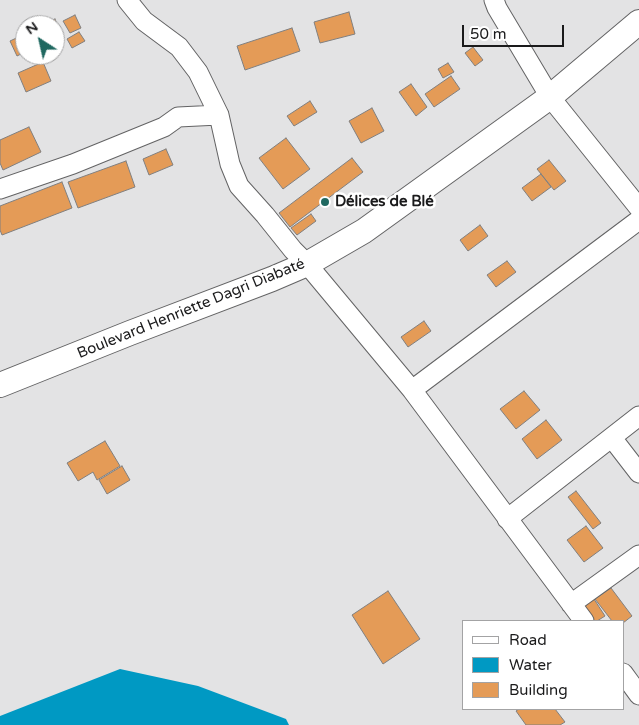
<!DOCTYPE html>
<html>
<head>
<meta charset="utf-8">
<style>
	body { margin:0 }
	#map { position:relative; width:639px; height:725px; overflow:hidden; background:#e3e3e4; font-family:"Varela Round",sans-serif }
	canvas { display:block }
	.legend { position:absolute; left:462px; top:620px; width:162px; height:90px; box-sizing:border-box; background:#fff; border:1px solid #a3a3a4; margin:0; padding:6px 9px; list-style:none; font-size:15px; color:#1a1a1b }
	.legend li { display:flex; align-items:center; gap:10px; height:25px }
	.legend b { width:25px; border:1px solid #a3a3a4 }
	.north { position:absolute; left:15px; top:15px; width:50px; height:50px; box-sizing:border-box; background:#fff; border:1px solid #a3a3a4; border-radius:50%; rotate:325deg; font-size:14px; font-weight:700; line-height:20px; text-align:center; color:#1a1a1b }
	.north::after { content:''; display:block; margin:auto; width:18px; height:22px; background:#1f6860; clip-path:polygon(50% 0,100% 100%,50% 72%,0 100%) }
	.scale { position:absolute; left:462px; top:25px; width:102px; height:22px; box-sizing:border-box; border:2px solid #1a1a1b; border-top:0; padding-left:6px; font-size:15px; line-height:18px; white-space:nowrap; color:#1a1a1b; -webkit-text-stroke:4px #fff; paint-order:stroke }
</style>
</head>
<body>
<div id="map">
<canvas width="639" height="725"></canvas>
<ul class="legend">
<li><b style="height:6px;background:#fff"></b>Road</li>
<li><b style="height:14px;background:#0099c3"></b>Water</li>
<li><b style="height:14px;background:#e49b57"></b>Building</li>
</ul>
<div class="north">N</div>
<div class="scale">50 m</div>
</div>
<script>
const ctx = document.querySelector('canvas').getContext('2d');
ctx.lineJoin = 'round';
function fill(path, color) { ctx.fillStyle = color; ctx.fill(path, 'evenodd'); }
const shape = rows => new Path2D(rows.map(r => 'M' + r).join(''));
function trace(path, color, width, dash) { ctx.strokeStyle = color; ctx.lineWidth = width; ctx.lineCap = dash ? 'butt' : 'round'; ctx.setLineDash(dash || []); ctx.stroke(path); }
function label(font, color, halo, rows, align = 'center') {
  ctx.font = font + ' "Varela Round",sans-serif'; ctx.lineWidth = 5; ctx.setLineDash([]); ctx.textBaseline = 'middle'; ctx.strokeStyle = halo; ctx.fillStyle = color; for (const [text, x, y, turn = 0] of rows) {
    ctx.save(); ctx.translate(x, y); ctx.rotate((+turn || 0) * Math.PI / 180); ctx.textAlign = isNaN(turn) ? turn : align; if (halo) ctx.strokeText(text, 0, 0); ctx.fillText(text, 0, 0); ctx.restore();
  }
}
fill(shape([
	[120,669,198,686,286,719,289,725,0,725,0,716]
]), '#0099c3');
const building = shape([
	[349,12,355,34,320,43,314,22,349,12],
	[75,15,81,28,70,33,63,21,75,15],
	[55,19,58,26,55,28,55,25,39,25,55,19],
	[292,28,300,51,245,70,237,46,292,28],
	[79,32,85,41,72,48,67,39,79,32],
	[25,34,25,52,17,56,10,41,25,34],
	[473,47,483,60,475,66,465,53,473,47],
	[43,62,51,81,26,92,18,73,43,62],
	[448,63,454,72,443,78,438,69,448,63],
	[451,76,460,89,434,107,425,94,451,76],
	[411,84,427,107,416,116,399,92,411,84],
	[310,101,317,112,294,126,287,116,310,101],
	[372,108,384,131,361,143,349,121,372,108],
	[29,127,41,152,3,170,0,163,0,140,29,127],
	[286,138,310,169,283,189,259,158,286,138],
	[166,149,173,165,149,175,143,159,166,149],
	[352,158,363,172,290,227,279,213,352,158],
	[549,160,566,181,554,190,537,169,549,160],
	[126,161,135,187,78,208,68,182,126,161],
	[541,174,551,187,532,201,522,188,541,174],
	[62,182,72,208,2,235,0,230,0,206,62,182],
	[311,214,316,221,297,235,291,228,311,214],
	[480,225,488,236,468,251,460,240,480,225],
	[507,261,516,272,496,287,487,275,507,261],
	[424,321,431,331,408,347,401,337,424,321],
	[524,391,540,410,516,429,500,409,524,391],
	[546,420,562,440,537,459,522,439,546,420],
	[105,441,120,466,97,480,93,472,78,481,67,463,105,441],
	[122,466,130,480,107,494,99,480,122,466],
	[576,491,601,523,593,529,568,497,576,491],
	[586,526,603,548,584,562,567,540,586,526],
	[611,588,632,616,623,623,623,621,612,621,595,599,611,588],
	[388,591,420,639,383,664,352,615,388,591],
	[592,596,605,616,597,621,586,621,576,606,592,596],
	[519,709,555,709,565,722,560,725,526,725,516,711,519,709]
]);
fill(building, '#e49b57');
trace(building, '#807f7f', 1);
const minor = shape([
	[127,0,144,21,179,47,198,72,219,115,230,164,239,186,265,215,293,250,307,264,412,390,584,621],
	[494,0,497,8,550,97,639,208],
	[0,189,73,164,164,127,178,117,219,115],
	[412,390,639,220],
	[612,438,639,473],
	[507,519,639,416],
	[571,604,639,555],
	[623,673,639,695]
]);
const major = shape([
	[0,385,130,333,272,279,307,264,364,231,550,97,639,22]
]);
trace(minor, '#636364', 21);
trace(major, '#636364', 26);
trace(minor, '#fff', 19);
trace(major, '#fff', 24);
for (const [x, y, r, color] of [
	[325,202,5,"#1f6860"]
]) { const dot = new Path2D(); dot.arc(x, y, r, 0, 2 * Math.PI); ctx.fillStyle = color; ctx.fill(dot); trace(dot, '#fff', 2); }
label('bold 15px', '#1a1a1b', '#fff', [
	["Délices de Blé",335,202]
], 'left');
label('15px', '#1a1a1b', '#fff', [
	["Boulevard Henriette Dagri Diabaté",191,309,-22]
]);
</script>
</body>
</html>
